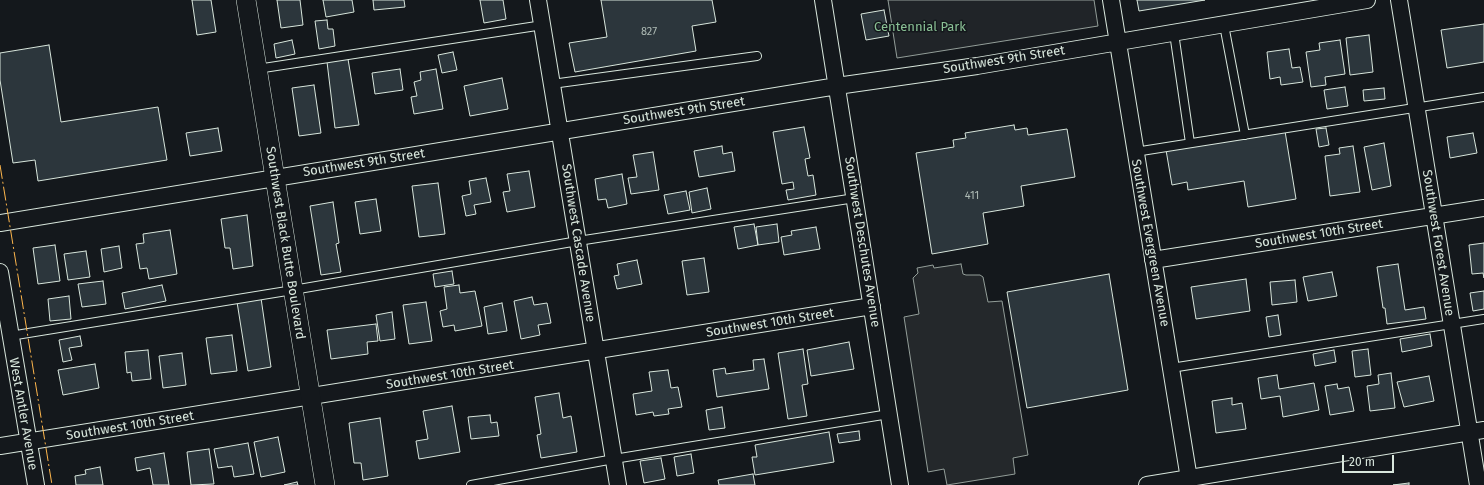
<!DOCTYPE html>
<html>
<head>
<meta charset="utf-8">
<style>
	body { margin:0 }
	#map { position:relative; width:1484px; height:485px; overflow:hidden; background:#14181c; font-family:"Fira Sans",sans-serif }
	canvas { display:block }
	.scale { position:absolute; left:1342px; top:455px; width:52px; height:18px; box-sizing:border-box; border:2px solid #d8e6dc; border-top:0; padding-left:5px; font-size:12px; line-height:14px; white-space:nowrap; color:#d8e6dc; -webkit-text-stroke:3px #14181c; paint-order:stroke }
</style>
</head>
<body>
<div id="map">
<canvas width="1484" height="485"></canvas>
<div class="scale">20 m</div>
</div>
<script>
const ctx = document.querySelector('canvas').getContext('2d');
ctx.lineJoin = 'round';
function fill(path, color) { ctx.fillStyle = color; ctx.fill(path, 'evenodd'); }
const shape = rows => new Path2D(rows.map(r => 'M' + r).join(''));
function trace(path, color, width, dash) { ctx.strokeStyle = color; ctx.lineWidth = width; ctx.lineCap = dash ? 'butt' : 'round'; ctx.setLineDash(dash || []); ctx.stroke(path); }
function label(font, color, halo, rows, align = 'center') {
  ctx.font = font + ' "Fira Sans",sans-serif'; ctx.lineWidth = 3; ctx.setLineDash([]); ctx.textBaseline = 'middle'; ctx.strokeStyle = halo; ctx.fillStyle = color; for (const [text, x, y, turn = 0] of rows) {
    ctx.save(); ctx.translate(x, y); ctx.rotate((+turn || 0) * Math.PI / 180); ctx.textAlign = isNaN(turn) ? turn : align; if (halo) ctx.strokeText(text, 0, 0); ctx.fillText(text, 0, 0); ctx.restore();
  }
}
const green = shape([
	[888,0,1094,0,1098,26,897,58,888,0]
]);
fill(green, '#202428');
trace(green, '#939e99', 1);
const parking = shape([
	[961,264,963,274,966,275,980,275,983,277,988,302,1002,301,1028,455,1013,458,1015,474,947,485,944,469,928,472,904,317,919,314,913,278,918,273,917,268,933,265,934,268,961,264]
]);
fill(parking, '#24282b');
trace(parking, '#939e99', 1);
const building = shape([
	[192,0,211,0,216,32,197,35,192,0],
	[277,0,300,0,303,25,281,28,277,0],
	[323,0,352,0,354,12,326,17,323,0],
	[373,0,404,0,405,7,374,10,373,0],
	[480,0,503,0,506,19,484,23,480,0],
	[601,0,712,0,716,22,692,26,696,51,575,72,569,43,607,37,601,0],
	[1137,0,1205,0,1139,11,1137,0],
	[884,10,889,36,866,40,861,14,884,10],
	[327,20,328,29,333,29,335,46,319,49,315,21,327,20],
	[1484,24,1484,62,1447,68,1441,30,1484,24],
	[1369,35,1373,72,1350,75,1346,38,1369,35],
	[292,40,295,54,276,58,274,44,292,40],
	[1340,40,1345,74,1325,77,1326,85,1311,87,1306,52,1320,50,1319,43,1340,40],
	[49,45,61,122,158,107,167,160,38,181,35,160,13,163,0,80,0,53,49,45],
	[1289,49,1292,68,1300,67,1303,82,1281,85,1280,77,1270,79,1267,52,1289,49],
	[453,52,457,70,442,73,438,55,453,52],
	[348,59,359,125,335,128,327,62,348,59],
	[400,69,403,90,375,94,372,73,400,69],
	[436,69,443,109,414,114,411,97,417,96,414,82,421,80,420,72,436,69],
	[502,78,508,109,470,116,464,86,502,78],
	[314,85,321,133,299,136,292,88,314,85],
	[1345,87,1348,106,1327,109,1324,90,1345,87],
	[1384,88,1385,99,1364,101,1363,90,1384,88],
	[1014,125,1015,130,1027,128,1028,135,1067,129,1075,177,1021,186,1024,206,983,213,988,244,932,254,916,153,954,147,953,140,966,138,965,133,1014,125],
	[804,127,810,158,805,159,808,176,813,175,816,195,788,200,786,190,794,189,793,182,782,184,773,132,804,127],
	[218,128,222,151,190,156,186,133,218,128],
	[1326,128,1329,145,1319,147,1316,129,1326,128],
	[1285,131,1296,199,1248,207,1244,181,1188,190,1187,182,1172,185,1166,150,1285,131],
	[1473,133,1477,153,1450,158,1447,137,1473,133],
	[1384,143,1391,186,1372,190,1364,147,1384,143],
	[722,146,723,154,732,152,735,171,699,177,694,151,722,146],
	[1353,146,1360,192,1330,196,1325,156,1340,154,1339,148,1353,146],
	[653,152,659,190,631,194,628,178,637,177,633,155,653,152],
	[529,171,535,207,507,212,503,192,510,191,507,174,529,171],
	[622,174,627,204,608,208,606,199,598,200,595,179,622,174],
	[486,178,491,202,474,205,476,214,466,216,462,196,471,194,469,181,486,178],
	[438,183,445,234,419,237,412,186,438,183],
	[707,188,711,209,692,213,689,192,707,188],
	[686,191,690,210,668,214,664,195,686,191],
	[376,199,381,231,360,234,355,202,376,199],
	[333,202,339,243,336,244,341,272,321,275,310,206,333,202],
	[247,215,253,266,233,269,230,248,225,248,221,219,247,215],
	[754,224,758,245,738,249,734,227,754,224],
	[777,224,779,242,758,245,756,227,777,224],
	[816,227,820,249,784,255,781,237,792,235,791,231,816,227],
	[170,230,177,274,149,279,147,268,140,269,136,244,144,243,143,234,170,230],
	[1484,243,1484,278,1483,273,1472,274,1469,245,1484,243],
	[55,245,60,281,38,284,33,248,55,245],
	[119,246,122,268,104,272,101,249,119,246],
	[86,251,90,277,68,280,64,254,86,251],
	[704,258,709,292,687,295,682,261,704,258],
	[637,260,642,284,617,289,614,276,619,275,617,264,637,260],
	[1398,264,1405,310,1424,307,1426,319,1387,324,1385,308,1383,308,1377,267,1398,264],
	[452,271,454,284,435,287,433,274,452,271],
	[1332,272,1337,296,1308,301,1303,277,1332,272],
	[1109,274,1128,390,1027,408,1007,292,1109,274],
	[1246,279,1250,311,1196,319,1191,287,1246,279],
	[1295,280,1297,302,1272,305,1270,282,1295,280],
	[103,281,106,304,82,307,78,284,103,281],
	[162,285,166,301,125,309,122,293,162,285],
	[459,285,460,293,475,291,482,326,455,331,454,325,443,327,440,311,447,309,444,287,459,285],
	[1484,291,1484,309,1473,311,1470,293,1484,291],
	[69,296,71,319,50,321,48,299,69,296],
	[532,297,534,305,547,303,551,323,538,325,540,335,521,339,514,301,532,297],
	[261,298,271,367,248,371,237,302,261,298],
	[426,302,432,341,409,344,403,305,426,302],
	[502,303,507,331,488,334,484,307,502,303],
	[392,312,395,339,380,341,376,315,392,312],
	[1278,315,1281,335,1269,337,1266,317,1278,315],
	[376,324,378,341,367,342,368,354,331,359,327,330,376,324],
	[1430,334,1432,346,1402,352,1400,339,1430,334],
	[232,335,237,371,211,374,206,338,232,335],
	[80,336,82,346,69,348,72,360,63,362,59,340,80,336],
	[849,342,854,369,811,376,807,350,849,342],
	[803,349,808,384,802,385,807,416,788,419,778,353,803,349],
	[1368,349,1371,375,1355,377,1352,351,1368,349],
	[148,350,151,379,132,381,131,372,127,373,125,352,148,350],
	[1334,350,1336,362,1315,366,1313,354,1334,350],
	[182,353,186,385,163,388,159,356,182,353],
	[764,359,769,389,717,397,713,370,725,368,726,374,754,370,753,360,764,359],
	[95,364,99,388,63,395,58,370,95,364],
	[668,370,671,388,678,387,682,407,668,409,669,414,654,416,653,412,636,415,633,394,652,391,649,372,668,370],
	[1391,373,1395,408,1370,411,1367,386,1379,384,1378,375,1391,373],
	[1277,375,1279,389,1314,383,1319,410,1283,417,1280,396,1261,399,1258,378,1277,375],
	[1429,376,1434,401,1404,407,1397,382,1429,376],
	[1337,384,1338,389,1349,387,1354,411,1330,415,1325,386,1337,384],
	[559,393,563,418,571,416,577,452,541,458,537,435,541,434,535,397,559,393],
	[1232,398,1232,405,1242,403,1246,429,1216,433,1212,401,1232,398],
	[452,406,460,452,419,459,416,441,428,439,423,411,452,406],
	[722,407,725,428,709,430,706,410,722,407],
	[490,415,491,423,497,422,499,436,471,439,468,417,490,415],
	[380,418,388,476,363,480,361,463,354,463,349,423,380,418],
	[859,431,860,440,839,443,837,434,859,431],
	[829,432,834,462,755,475,752,457,757,457,755,445,829,432],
	[278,437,285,472,261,477,254,442,278,437],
	[248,443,254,474,234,477,232,466,218,468,214,449,248,443],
	[209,449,214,484,191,485,187,452,209,449],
	[164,453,169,485,153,485,150,468,137,471,135,458,164,453],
	[691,454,694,473,677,476,674,457,691,454],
	[661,458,665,479,644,483,640,461,661,458],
	[100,467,103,485,76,485,75,476,86,474,85,470,100,467],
	[753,474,755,485,719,485,718,480,753,474],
	[297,482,298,485,284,485,297,482],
	[1409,483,1409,485,1393,485,1409,483]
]);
fill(building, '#2c363c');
trace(building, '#d8e6dc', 1);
const service = shape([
	[1224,25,1245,135],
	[1174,33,1190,143],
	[257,69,543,25],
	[552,84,757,56],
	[1135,152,1484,97],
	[10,336,293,290,578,241,855,198],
	[1171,368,1484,319],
	[471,485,614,459,889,414]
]);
const minor = shape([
	[538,0,618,485],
	[823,0,900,485],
	[1111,0,1190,485],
	[1399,0,1478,485],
	[0,223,837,86,977,66,1367,0],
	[1153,260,1484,208],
	[0,272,36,485],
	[0,446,872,306],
	[1147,485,1484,430]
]);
const tertiary = shape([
	[246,0,325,485]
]);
trace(service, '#d8e6dc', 10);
trace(minor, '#d8e6dc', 18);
trace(tertiary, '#d8e6dc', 20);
trace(service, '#14181c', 8);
trace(minor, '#14181c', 16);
trace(tertiary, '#14181c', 19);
trace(shape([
	[0,165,52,485]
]), '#ffb74d', 1, [14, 3, 2, 3]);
label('11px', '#adbab4', null, [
	["827",649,32],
	["411",972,196]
]);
label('13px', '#8ac095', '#14181c', [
	["Centennial Park",920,27]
]);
label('13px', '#d8e6dc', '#14181c', [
	["Southwest 9th Street",1004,60,-9],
	["Southwest 9th Street",684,111,-9],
	["Southwest 9th Street",364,163,-9],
	["Southwest 10th Street",1319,234,-9],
	["Southwest Deschutes Avenue",862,242,81],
	["Southwest Black Butte Boulevard",285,243,81],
	["Southwest Cascade Avenue",578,243,81],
	["Southwest Evergreen Avenue",1150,243,80],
	["Southwest Forest Avenue",1438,243,81],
	["Southwest 10th Street",770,323,-9],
	["Southwest 10th Street",450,375,-9],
	["West Antler Avenue",23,414,80],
	["Southwest 10th Street",130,426,-9]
]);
</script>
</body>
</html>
